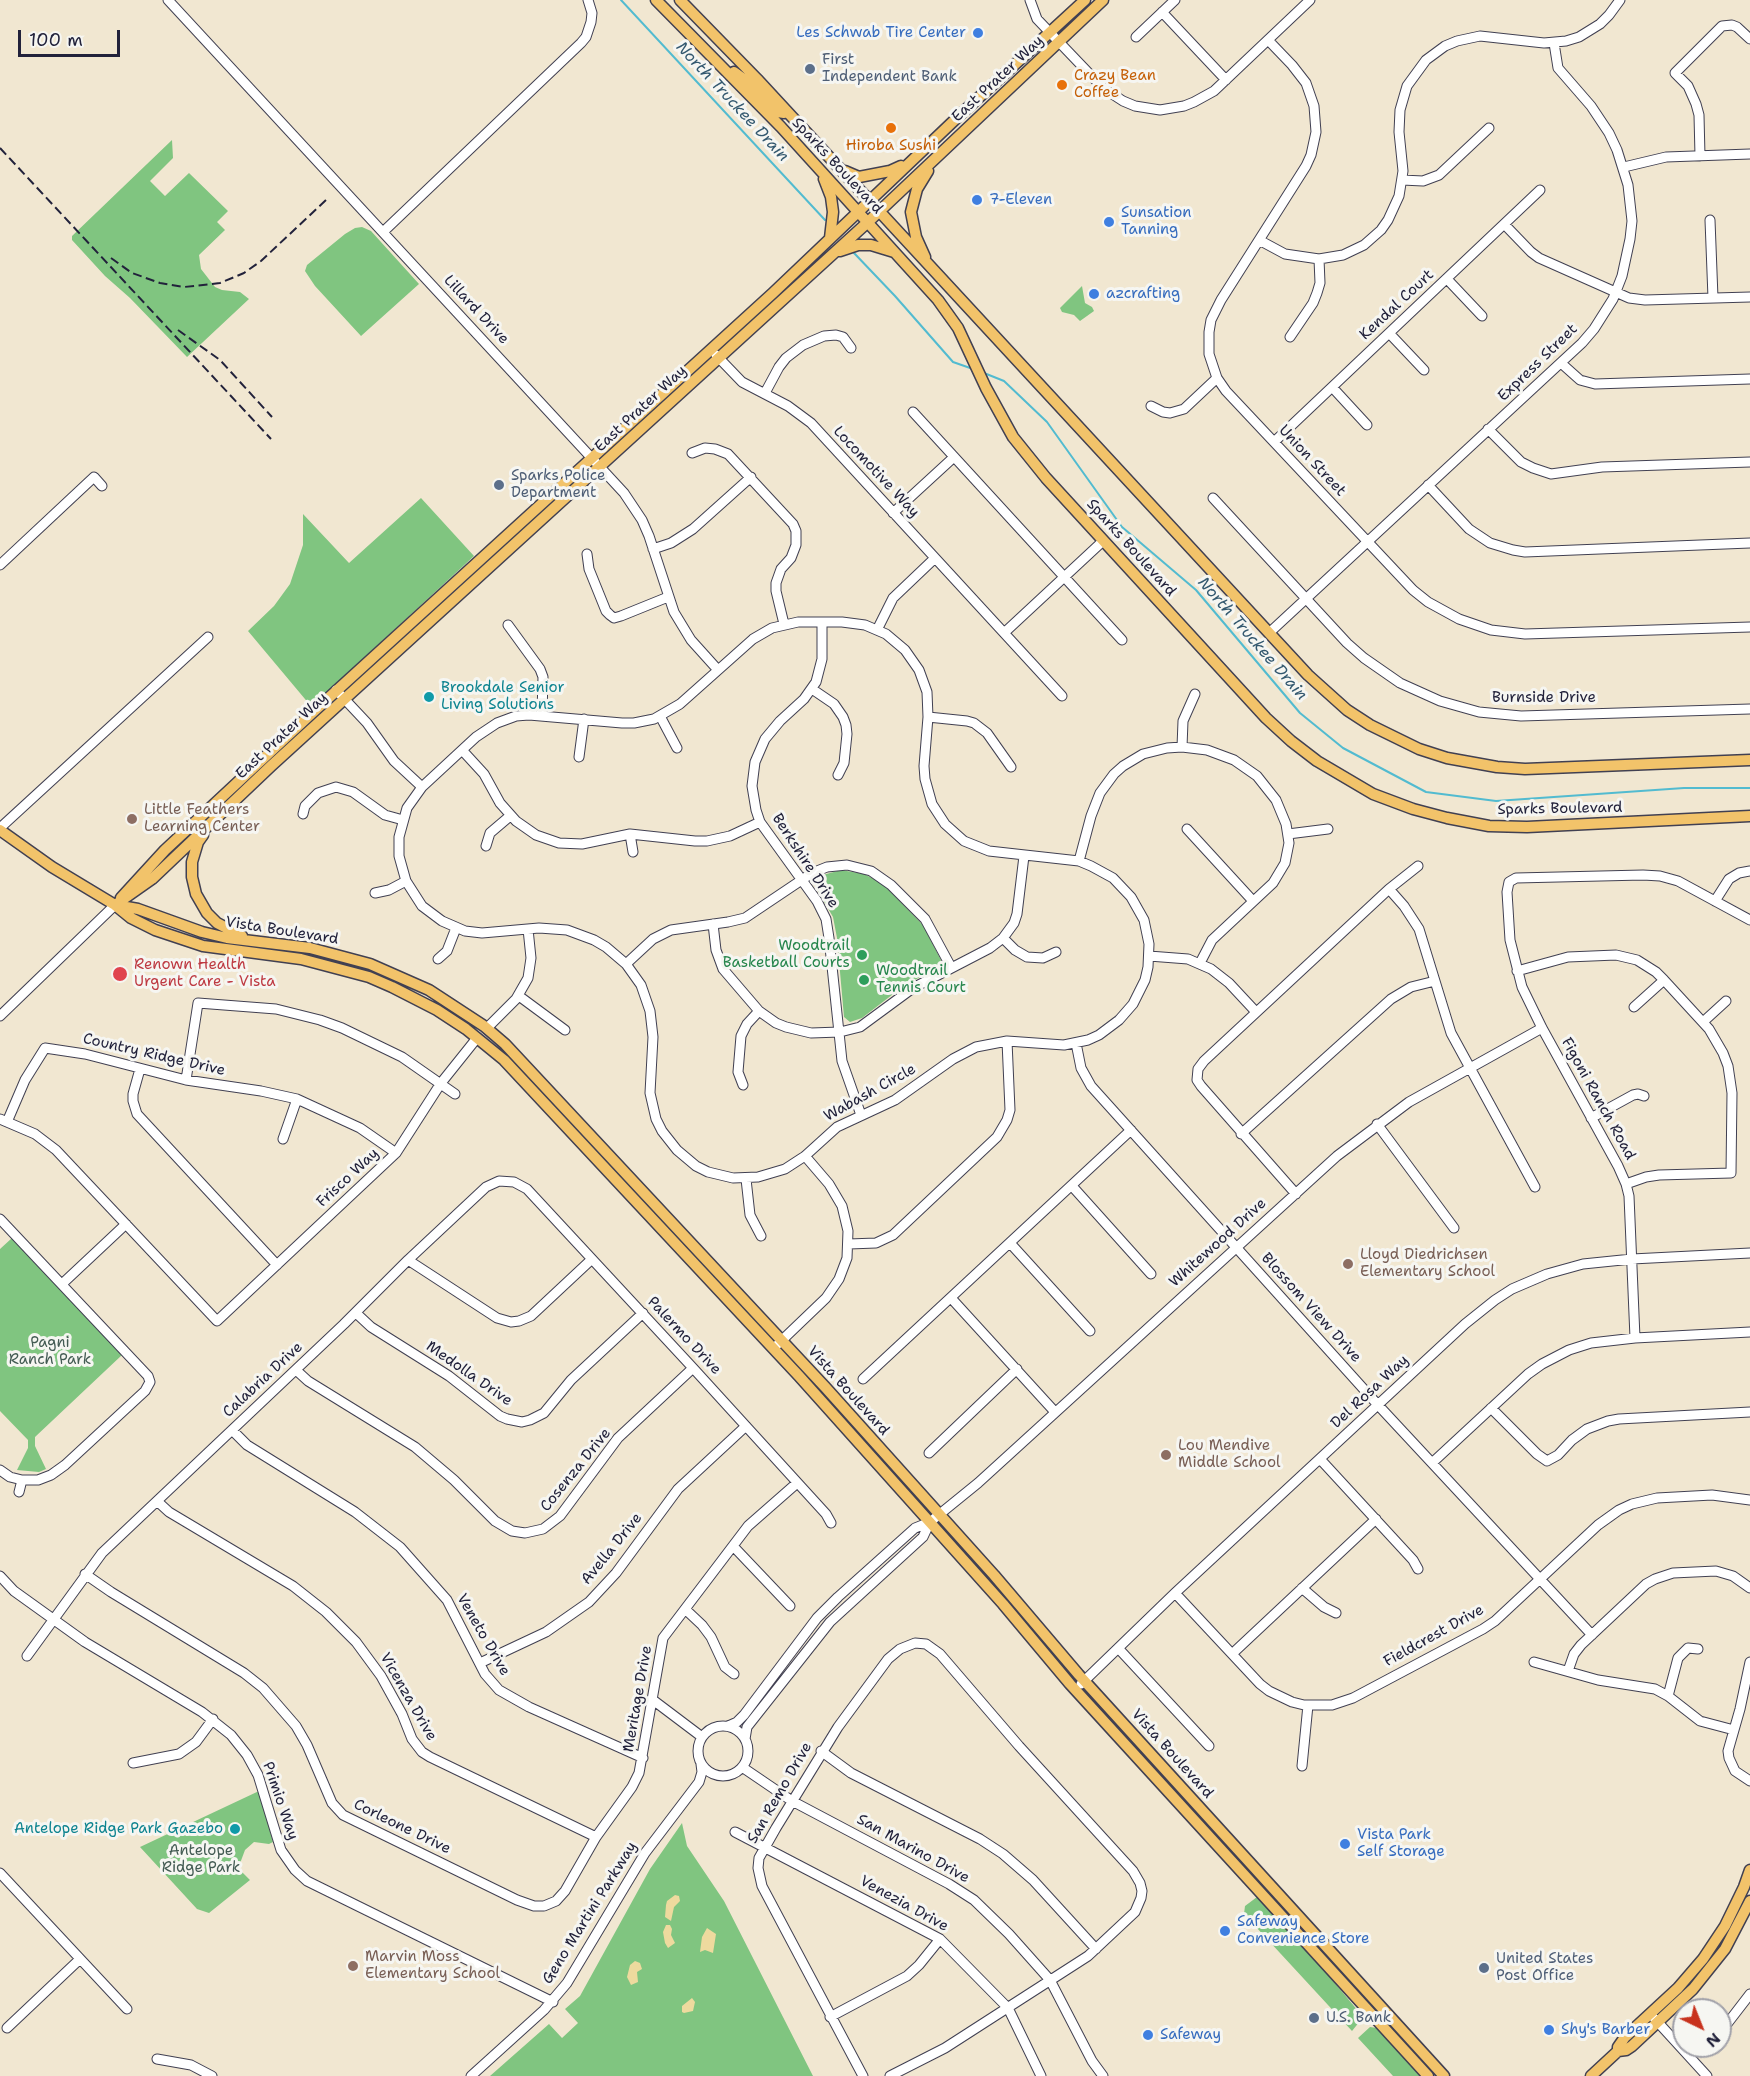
<!DOCTYPE html>
<html>
<head>
<meta charset="utf-8">
<style>
	body { margin:0 }
	#map { position:relative; width:1750px; height:2076px; overflow:hidden; background:#f1e7d1; font-family:"Shantell Sans",sans-serif }
	canvas { display:block }
	.north { position:absolute; left:1672px; top:1998px; width:60px; height:60px; box-sizing:border-box; background:#f6f6f2; border:2px solid #a1a1a9; border-radius:50%; rotate:137deg; font-size:16px; font-weight:700; line-height:24px; text-align:center; color:#22223b }
	.north::after { content:''; display:block; margin:auto; width:21px; height:27px; background:#c8321e; clip-path:polygon(50% 0,100% 100%,50% 72%,0 100%) }
	.scale { position:absolute; left:18px; top:30px; width:102px; height:27px; box-sizing:border-box; border:3px solid #22223b; border-top:0; padding-left:8px; font-size:18px; line-height:21px; white-space:nowrap; color:#22223b; -webkit-text-stroke:4px #f6f6f2; paint-order:stroke }
</style>
</head>
<body>
<div id="map">
<canvas width="1750" height="2076"></canvas>
<div class="north">N</div>
<div class="scale">100 m</div>
</div>
<script>
const ctx = document.querySelector('canvas').getContext('2d');
ctx.lineJoin = 'round';
function fill(path, color) { ctx.fillStyle = color; ctx.fill(path, 'evenodd'); }
const shape = rows => new Path2D(rows.map(r => 'M' + r).join(''));
function trace(path, color, width, dash) { ctx.strokeStyle = color; ctx.lineWidth = width; ctx.lineCap = dash ? 'butt' : 'round'; ctx.setLineDash(dash || []); ctx.stroke(path); }
function label(font, color, halo, rows, align = 'center') {
  ctx.font = font + ' "Shantell Sans",sans-serif'; ctx.lineWidth = 6; ctx.setLineDash([]); ctx.textBaseline = 'middle'; ctx.strokeStyle = halo; ctx.fillStyle = color; for (const [text, x, y, turn = 0] of rows) {
    ctx.save(); ctx.translate(x, y); ctx.rotate((+turn || 0) * Math.PI / 180); ctx.textAlign = isNaN(turn) ? turn : align; if (halo) ctx.strokeText(text, 0, 0); ctx.fillText(text, 0, 0); ctx.restore();
  }
}
fill(shape([
	[172,140,173,158,150,181,165,196,189,173,228,211,217,222,225,230,199,255,201,269,215,287,222,290,240,292,249,299,187,357,130,298,105,276,72,240,72,236],
	[362,227,371,231,419,284,361,336,315,286,305,271,307,265,345,234,355,228],
	[1082,286,1085,303,1092,307,1094,311,1080,321,1074,315,1062,312,1060,308],
	[421,498,474,556,315,703,310,705,248,631,274,606,290,584,303,545,303,514,349,563],
	[841,870,864,874,876,880,886,887,923,925,941,960,939,966,901,988,862,1018,850,1022,844,1017,837,938,833,917,814,884,819,876],
	[12,1238,122,1355,35,1437,35,1446,46,1469,39,1472,17,1470,28,1448,28,1440,0,1411,0,1249],
	[259,1791,273,1842,269,1844,254,1842,245,1850,239,1866,241,1871,250,1880,209,1913,197,1909,140,1847],
	[682,1823,687,1846,724,1901,813,2076,490,2076,549,2024,562,2038,578,2023,565,2009,580,1996,650,1869],
	[1257,1897,1307,1950,1359,2012,1360,2021,1352,2031,1244,1914,1245,1906],
	[1370,2027,1377,2028,1420,2076,1393,2076,1358,2038]
]), '#80c580');
fill(shape([
	[675,1895,679,1896,680,1901,674,1907,671,1921,665,1917,666,1905,667,1901],
	[666,1925,670,1925,672,1929,671,1935,675,1943,668,1948,665,1943,663,1932],
	[707,1928,716,1934,713,1953,705,1950,700,1952,702,1937],
	[635,1961,640,1963,642,1969,637,1972,638,1982,631,1985,627,1977,630,1965],
	[692,1998,695,2002,693,2011,684,2013,682,2012,682,2006]
]), '#eeda9e');
trace(shape([
	[621,0,825,220],
	[854,253,895,296,953,362,973,369],
	[984,373,1004,381,1047,422,1122,527,1196,590,1300,713,1343,748,1426,792,1496,801,1684,788,1750,788]
]), '#52bbd0', 2);
const minor = shape([
	[168,0,624,493,642,520,649,536,674,612,691,640,718,670],
	[1030,0,1037,19,1103,88,1123,101,1135,106,1160,110,1184,106,1194,102,1214,91,1310,0],
	[1162,12,1226,80],
	[1136,37,1175,0],
	[1268,40,1292,65,1306,83,1314,106,1316,132,1311,155,1306,166,1221,300,1211,320,1209,332,1209,354,1217,378,1226,391,1413,590,1428,602,1459,619,1491,630,1525,634,1750,627],
	[1700,156,1699,115,1696,104,1688,86,1675,73,1722,26,1732,25,1737,27,1750,39],
	[1624,167,1666,157,1750,154],
	[1402,180,1423,181,1439,175,1489,128],
	[1710,220,1713,298],
	[1504,224,1531,252,1539,258,1629,298,1645,300,1750,297],
	[383,232,581,43,586,37,591,22,592,13,588,0],
	[1259,240,1285,254,1319,259,1343,255,1364,245,1381,230,1388,220,1399,196,1403,171,1399,132,1400,110,1407,86,1426,60,1445,46,1457,41,1480,36,1544,43,1566,41,1579,37,1600,24,1609,15,1620,0],
	[1447,279,1482,316],
	[1389,333,1424,370],
	[1290,337,1313,303,1317,293,1320,283,1319,259],
	[716,355,742,382,788,406,811,423,1062,696],
	[1561,363,1580,380,1595,384,1750,379],
	[1332,387,1367,425],
	[765,393,779,367,786,358,803,345,824,336,836,335,843,337,851,348],
	[1151,406,1163,412,1170,413,1184,409,1217,378],
	[913,412,1122,640],
	[1488,429,1521,462,1533,468,1551,474,1602,467,1750,462],
	[1274,442,1540,190],
	[692,453,705,448,715,449,728,454,793,524,796,531,796,545,791,558,781,569,776,583,776,591,784,624],
	[1428,485,1469,529,1490,543,1513,550,1525,552,1750,543],
	[1213,498,1347,643,1364,658,1400,683,1440,701,1479,712,1521,716,1750,709],
	[893,513,954,457],
	[653,549,671,543,693,529,751,477],
	[587,554,589,569,606,611,610,615,614,618,621,616,668,597],
	[0,565,94,477,102,486],
	[798,622,842,622,865,625,886,634,905,650,919,670,927,692,928,717,924,766,925,779,932,804,945,824,964,841,989,851,1079,861,1091,866,1113,878,1131,897,1144,920,1149,944,1148,967,1145,980,1133,1004,1119,1020,1099,1035,1088,1040,1064,1045,1007,1041,976,1047,953,1059,895,1100,837,1127,805,1156,785,1169,758,1177,733,1178,708,1172,696,1166,677,1150,662,1131,656,1119,650,1093,653,1037,650,1011,641,985,626,964,606,947,594,940,567,930,539,928,482,933,465,931,442,921,422,906,406,881,399,856,399,837,407,808,422,787,476,737,497,723,516,716,529,715,622,723,634,723,654,719,680,704,753,639,772,628,798,622],
	[822,622,822,659,816,682,804,699,780,721,765,739,755,762,752,786,756,810,760,822,817,901,826,919,829,938,842,1061,861,1115],
	[508,625,540,669,543,677,542,715],
	[877,630,893,598,935,558],
	[1004,633,1103,541],
	[1269,633,1582,343,1594,329,1613,299,1622,276,1630,239,1632,221,1628,185,1617,150,1609,133,1591,106,1558,68,1554,43],
	[812,689,834,704,843,717,846,725,847,734,844,763,838,775],
	[336,690,367,723,394,761,422,787],
	[660,716,677,748],
	[928,717,967,721,974,723,987,733,1011,767],
	[1182,747,1183,721,1195,694],
	[462,750,484,774,500,803,516,821,536,835,559,843,582,844,630,834,695,841,707,841,730,836,760,822],
	[579,757,584,719],
	[303,814,305,806,318,793,336,787,353,792,385,815,403,820],
	[0,828,208,637],
	[1187,829,1253,901],
	[630,834,633,852],
	[1288,834,1328,829],
	[486,846,490,833,510,816],
	[1079,861,1091,816,1100,793,1114,774,1123,766,1143,754,1167,748,1182,747,1207,750,1234,760,1257,776,1276,800,1286,824,1289,843,1285,863,1273,883,1212,940,1200,963],
	[1509,882,1507,892,1510,940,1522,987,1542,1028,1618,1166,1626,1184,1629,1196,1635,1338],
	[1509,882,1516,878,1643,875,1660,876,1678,881,1750,920],
	[1389,889,1404,906,1419,929,1451,1033,1535,1187],
	[375,893,389,890,406,881],
	[1715,901,1729,879,1739,873,1750,871],
	[713,924,716,950,723,969,759,1011,776,1023,786,1027,811,1033,840,1032,860,1027,913,988,990,948,1003,938,1014,923,1017,914,1024,856],
	[1003,938,1015,950,1027,957,1043,958,1056,952],
	[1149,956,1188,959,1211,969,1229,983,1256,1012],
	[438,959,447,951,456,928],
	[626,964,653,939,671,930,728,922,745,918,812,873,827,867,847,865,871,871,891,885,925,919,951,967],
	[1517,971,1568,957,1616,955,1637,960,1656,972,1664,980,1709,1029,1723,1053,1728,1066,1732,1093,1731,1173,1659,1175,1646,1177,1626,1184],
	[519,996,565,1030],
	[1634,1007,1664,980],
	[0,1016,115,905],
	[1703,1022,1726,1001],
	[487,1028,516,999,528,978,531,958,528,929],
	[1076,1043,1081,1068,1091,1086,1378,1405,1592,1635],
	[140,1069,133,1094,133,1101,137,1114,277,1265],
	[186,1080,198,1003,276,1009,320,1020,342,1028,402,1057,455,1094],
	[743,1085,738,1072,741,1036,747,1024,759,1011],
	[1591,1118,1633,1095,1638,1094,1644,1096],
	[0,1119,35,1134,56,1150,217,1321,396,1153,441,1083,477,1038],
	[7,1122,25,1080,45,1048,85,1054,186,1080,261,1091,297,1099,360,1128,396,1153],
	[1377,1124,1454,1228],
	[1241,1134,1391,999,1411,987,1435,981],
	[283,1139,297,1099],
	[746,1179,750,1215,761,1236],
	[1072,1186,1151,1274],
	[1296,1194,1201,1086,1197,1080,1198,1069,1204,1061,1389,889,1418,866],
	[0,1219,148,1376,150,1382],
	[1010,1243,1090,1331],
	[849,1244,876,1243,893,1235,997,1137,1007,1120,1010,1110,1007,1041],
	[408,1260,497,1318,511,1322,519,1321,531,1316,592,1259],
	[62,1284,126,1224],
	[951,1298,1055,1412],
	[356,1313,371,1327,449,1376,500,1416,507,1419,522,1422,530,1420,544,1413,571,1380,643,1313],
	[778,1344,826,1298,839,1279,847,1258,848,1231,842,1206,829,1184,805,1156],
	[296,1370,308,1381,415,1447,454,1480,495,1521,512,1531,525,1533,543,1529,560,1516,618,1438,693,1368],
	[863,1379,1131,1130],
	[1491,1408,1537,1454,1547,1461,1558,1455,1572,1440,1587,1429,1608,1421,1619,1419,1750,1412],
	[232,1430,247,1445,355,1512,400,1547,447,1600,485,1674,499,1690,529,1707,643,1758],
	[929,1453,1017,1369],
	[1320,1459,1413,1560,1418,1569],
	[1432,1463,1528,1374,1542,1364,1569,1350,1591,1343,1635,1338,1750,1332],
	[0,1470,10,1477,22,1480,38,1480,51,1475,65,1465,145,1391,150,1382],
	[19,1492,22,1480],
	[157,1501,169,1512,293,1586,326,1612,356,1642,381,1676,402,1714,412,1739,422,1752,430,1757,596,1837],
	[733,1546,790,1606],
	[85,1574,111,1592,244,1673,263,1688,296,1726,307,1745,332,1803,343,1815,517,1900,534,1906,544,1906,556,1901,565,1891,596,1837,632,1787,639,1773,663,1638,748,1526,797,1483],
	[0,1576,14,1591,85,1642,202,1712,231,1735,247,1755,258,1775,281,1850,295,1870,307,1881,553,2002],
	[1302,1588,1324,1607,1336,1613],
	[1175,1593,1260,1684,1269,1691,1292,1702,1304,1705,1332,1705,1353,1698,1483,1629,1495,1621,1598,1525,1619,1510,1632,1504,1657,1498,1712,1495,1750,1500],
	[685,1609,702,1625,711,1637,725,1667,734,1674],
	[1118,1648,1209,1746],
	[1232,1654,1376,1519],
	[27,1656,102,1553,344,1324,408,1260,486,1187,499,1181,514,1182,527,1189,693,1368,826,1514,831,1523],
	[1534,1662,1598,1680,1655,1689,1668,1696,1700,1721,1734,1730],
	[1750,1662,1740,1709,1728,1751,1729,1758,1735,1771,1750,1781],
	[480,1663,546,1632,589,1602,616,1573,678,1489,746,1426],
	[1568,1671,1574,1654,1581,1645,1646,1584,1655,1579,1673,1573,1716,1571,1733,1576,1750,1588],
	[1081,1684,1175,1593,1465,1324,1495,1300,1512,1289,1547,1274,1583,1264,1632,1259,1750,1253],
	[1668,1696,1678,1658,1688,1648,1698,1649],
	[653,1700,702,1737],
	'698 1751a25 25 0 1 1 50 0a25 25 0 1 1-50 0Z',
	[728,1726,737,1722,744,1715,817,1618,838,1597,915,1528,930,1522,978,1483,1337,1156,1409,1102,1542,1028],
	[745,1739,747,1727,830,1622,923,1537,930,1522],
	[821,1751,851,1773,980,1839,1003,1854,1033,1880,1096,1949],
	[133,1763,179,1754,196,1742,213,1719],
	[1302,1766,1308,1705],
	[742,1767,792,1801,949,1884,974,1900,1009,1934,1050,1980,1092,2061,1103,2076],
	[735,1832,940,1939,1008,2008,1041,2076],
	[0,1873,127,2009],
	[830,2017,907,1976,919,1965,940,1939],
	[1654,2018,1707,2076],
	[7,2028,80,1959],
	[1720,2033,1750,1994],
	[157,2059,191,2065,212,2076],
	[471,2076,544,2010,567,1983,645,1853,699,1782,702,1772,701,1764],
	[863,2076,762,1886,758,1868,759,1858,776,1828,838,1727,888,1659,900,1649,915,1643,926,1644,940,1654,1019,1746,1133,1871,1140,1883,1142,1891,1141,1898,1135,1912,1088,1956,945,2048,890,2076]
]);
const major = shape([
	[656,0,781,127,938,300,958,328,986,388,1013,437,1046,478,1266,718,1291,741,1317,761,1373,794,1413,809,1447,818,1489,826,1527,827,1750,816],
	[680,0,757,79,1308,675,1347,710,1370,725,1419,749,1447,758,1497,767,1525,769,1750,760],
	[734,72,749,83,778,112,784,113],
	[845,171,859,177,890,171,901,166],
	[824,179,831,197,833,212,830,238],
	[840,251,858,245,871,245,894,252],
	[925,257,916,237,911,212,917,189,928,171],
	[0,830,52,867,115,905,131,918,155,930,203,946,301,959,369,977,392,987,437,1010,466,1029,504,1060,799,1376,1003,1604,1070,1684,1428,2076],
	[203,835,198,842,192,862,192,877,196,894,207,913,217,923,242,936],
	[121,898,165,850,311,714,773,293,962,113,1085,0],
	[115,905,138,909,202,932,227,938,310,948,370,964,429,990,484,1026,505,1044,826,1388,994,1575,1079,1675,1444,2076],
	[115,905,152,879,271,766,868,222,1103,0],
	[1618,2051,1618,2047,1625,2037,1678,1988,1703,1959,1725,1926,1744,1887,1750,1870],
	[1591,2076,1618,2051,1626,2050,1632,2046,1693,1989,1725,1949,1750,1901]
]);
trace(minor, '#414052', 11);
trace(major, '#414052', 13);
trace(minor, '#fff', 9);
trace(major, '#f2c36a', 10);
trace(shape([
	[0,148,271,439],
	[111,258,132,273,160,283,184,287,220,283,244,273,261,261,326,200],
	[178,330,220,360,272,417]
]), '#22223b', 2, [9, 4.5]);
for (const [x, y, r, color] of [
	[978,33,6,"#3f7fe0"],
	[810,69,6,"#5c6f8a"],
	[1062,85,6,"#e8710a"],
	[891,128,6,"#e8710a"],
	[977,200,6,"#3f7fe0"],
	[1109,222,6,"#3f7fe0"],
	[1094,294,6,"#3f7fe0"],
	[499,485,6,"#5c6f8a"],
	[429,697,6,"#0f9aa8"],
	[132,819,6,"#8d6e63"],
	[862,955,6,"#2e9e5b"],
	[120,974,8,"#e0444e"],
	[864,980,6,"#2e9e5b"],
	[1348,1264,6,"#8d6e63"],
	[1166,1455,6,"#8d6e63"],
	[235,1829,6,"#0f9aa8"],
	[1345,1844,6,"#3f7fe0"],
	[1225,1931,6,"#3f7fe0"],
	[353,1966,6,"#8d6e63"],
	[1484,1968,6,"#5c6f8a"],
	[1314,2018,6,"#5c6f8a"],
	[1549,2030,6,"#3f7fe0"],
	[1148,2035,6,"#3f7fe0"]
]) { const dot = new Path2D(); dot.arc(x, y, r, 0, 2 * Math.PI); ctx.fillStyle = color; ctx.fill(dot); trace(dot, '#f6f6f2', 2); }
label('15px', '#366cbe', '#f6f6f2', [
	["Les Schwab Tire Center",966,33,"right"],
	["7-Eleven",989,200],
	["Sunsation",1121,213],
	["Tanning",1121,230],
	["azcrafting",1106,294],
	["Vista Park",1357,1835],
	["Self Storage",1357,1852],
	["Safeway",1237,1922],
	["Convenience Store",1237,1939],
	["Shy's Barber",1561,2030],
	["Safeway",1160,2035]
], 'left');
label('15px', '#4e5e75', '#f6f6f2', [
	["First",822,60],
	["Independent Bank",822,77],
	["Sparks Police",511,476],
	["Department",511,493],
	["United States",1496,1959],
	["Post Office",1496,1976],
	["U.S. Bank",1326,2018]
], 'left');
label('15px', '#c56008', '#f6f6f2', [
	["Crazy Bean",1074,76],
	["Coffee",1074,93],
	["Hiroba Sushi",891,146,"center"]
], 'left');
label('15px', '#22223b', '#f6f6f2', [
	["East Prater Way",998,79,-43],
	["Sparks Boulevard",837,166,47],
	["Kendal Court",1397,305,-43],
	["Lillard Drive",476,310,47],
	["Express Street",1538,363,-44],
	["East Prater Way",641,409,-43],
	["Union Street",1312,461,47],
	["Locomotive Way",876,472,47],
	["Sparks Boulevard",1131,548,48],
	["Burnside Drive",1544,698],
	["East Prater Way",282,736,-43],
	["Sparks Boulevard",1560,809,-1],
	["Berkshire Drive",805,861,57],
	["Vista Boulevard",282,931,9],
	["Country Ridge Drive",154,1055,13],
	["Wabash Circle",870,1093,-29],
	["Figoni Ranch Road",1598,1099,61],
	["Frisco Way",348,1178,-43],
	["Whitewood Drive",1218,1243,-42],
	["Blossom View Drive",1311,1308,48],
	["Palermo Drive",684,1336,47],
	["Medolla Drive",469,1374,35],
	["Calabria Drive",263,1380,-43],
	["Vista Boulevard",848,1391,48],
	["Del Rosa Way",1370,1392,-43],
	["Cosenza Drive",576,1470,-51],
	["Avella Drive",612,1549,-51],
	["Veneto Drive",483,1635,60],
	["Fieldcrest Drive",1434,1636,-29],
	["Vicenza Drive",408,1697,60],
	["Meritage Drive",638,1699,-80],
	["Vista Boulevard",1172,1754,48],
	["San Remo Drive",780,1793,-60],
	["Primio Way",280,1801,71],
	["Corleone Drive",402,1827,26],
	["San Marino Drive",913,1849,29],
	["Venezia Drive",904,1904,29],
	["Geno Martini Parkway",590,1913,-58]
]);
label('15px', '#0d838f', '#f6f6f2', [
	["Brookdale Senior",441,688],
	["Living Solutions",441,705],
	["Antelope Ridge Park Gazebo",223,1829,"right"]
], 'left');
label('15px', '#785e54', '#f6f6f2', [
	["Little Feathers",144,810],
	["Learning Center",144,827],
	["Lloyd Diedrichsen",1360,1255],
	["Elementary School",1360,1272],
	["Lou Mendive",1178,1446],
	["Middle School",1178,1463],
	["Marvin Moss",365,1957],
	["Elementary School",365,1974]
], 'left');
label('15px', '#27864d', '#f6f6f2', [
	["Woodtrail",850,946],
	["Basketball Courts",850,963],
	["Woodtrail",876,971,"left"],
	["Tennis Court",876,988,"left"]
], 'right');
label('15px', '#be3a42', '#f6f6f2', [
	["Renown Health",134,965],
	["Urgent Care - Vista",134,982]
], 'left');
label('15px', '#435b53', '#f6f6f2', [
	["Pagni",50,1343],
	["Ranch Park",50,1360],
	["Antelope",201,1851],
	["Ridge Park",201,1868]
]);
label('italic 16px', '#33586f', '#f6f6f2', [
	["North Truckee Drain",732,102,47],
	["North Truckee Drain",1252,639,49]
]);
</script>
</body>
</html>
